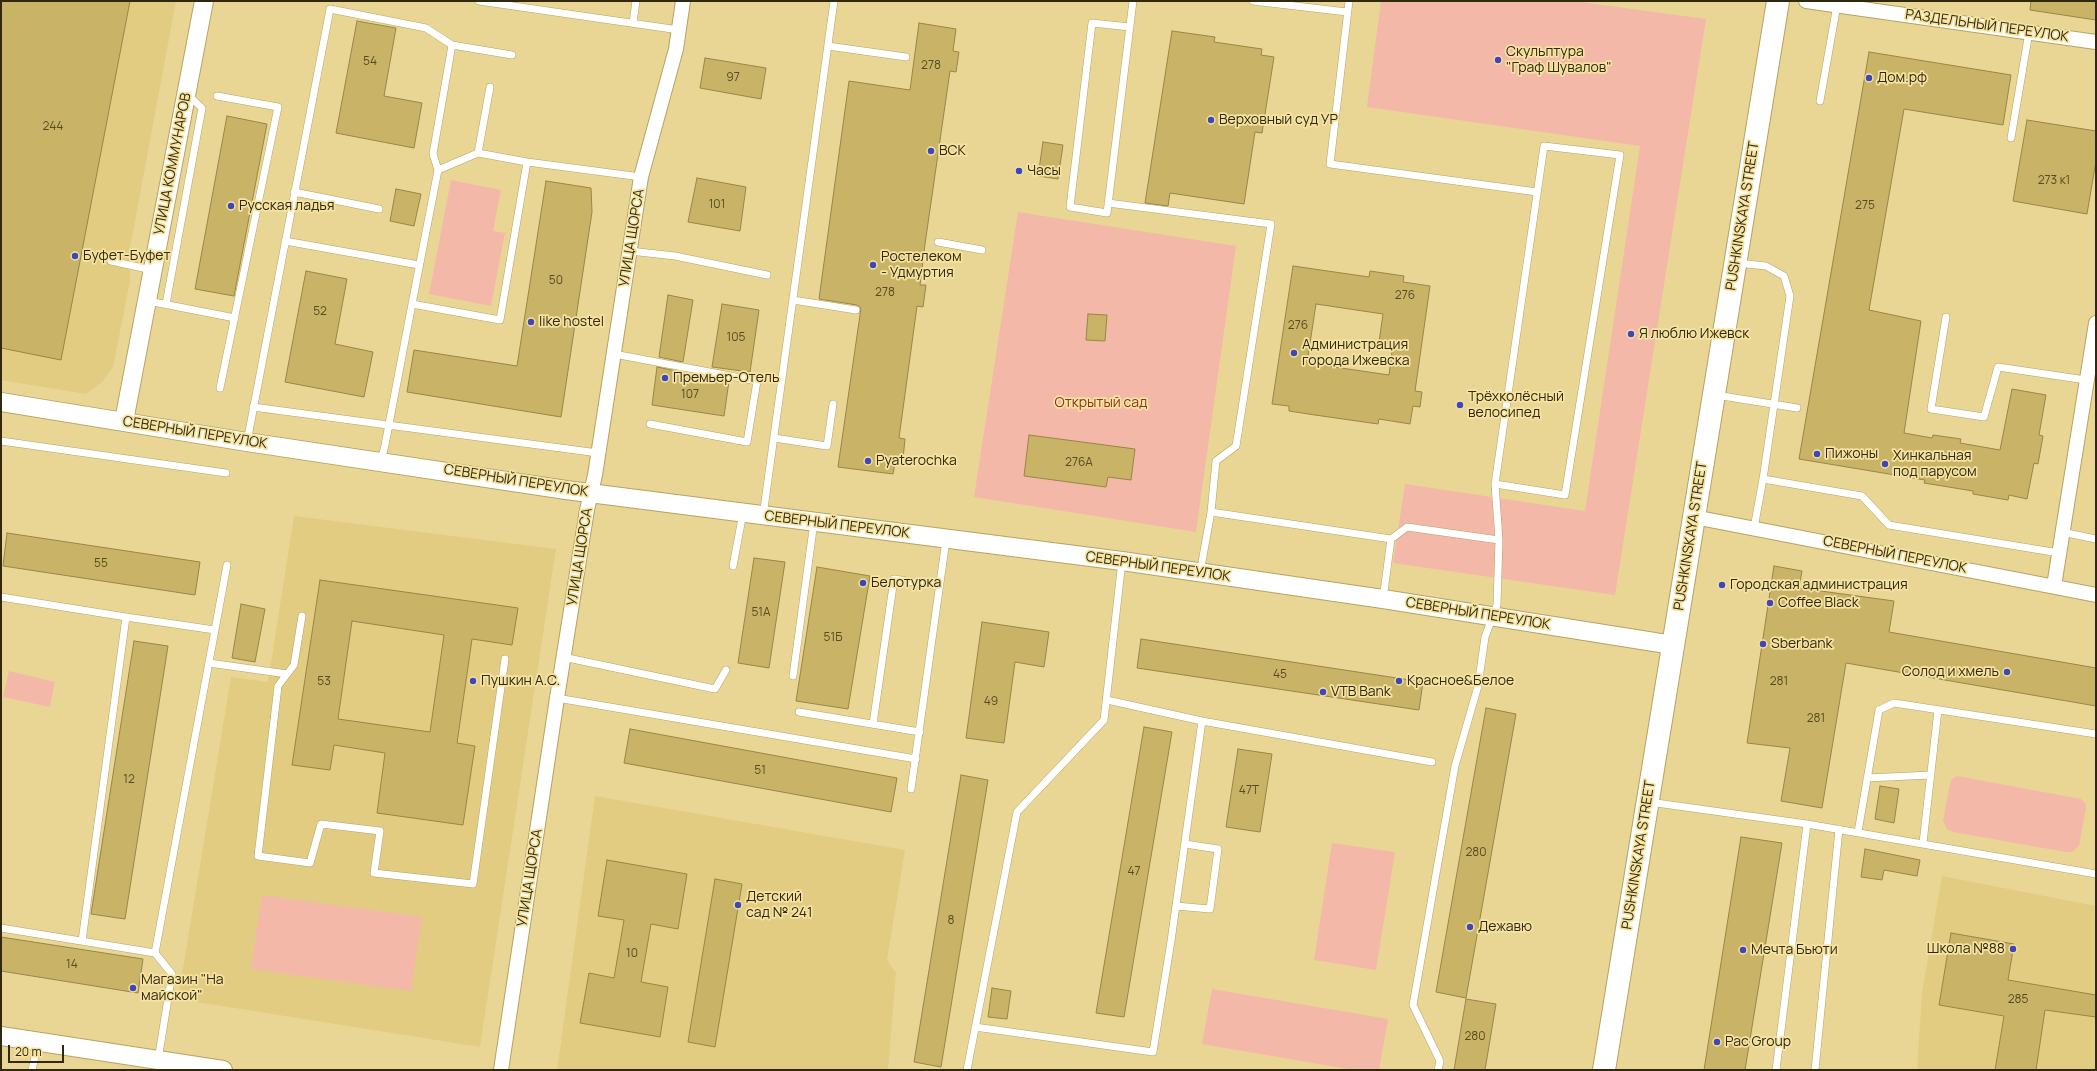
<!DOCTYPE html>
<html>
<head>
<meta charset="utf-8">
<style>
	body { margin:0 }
	#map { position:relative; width:2097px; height:1071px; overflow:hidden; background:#e9d694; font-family:Manrope,sans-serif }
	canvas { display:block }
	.frame { position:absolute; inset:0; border:2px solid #30290e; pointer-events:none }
	.scale { position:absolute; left:8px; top:1045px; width:56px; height:18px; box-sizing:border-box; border:2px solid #30290e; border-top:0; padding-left:5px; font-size:12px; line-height:14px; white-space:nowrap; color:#30290e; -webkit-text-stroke:3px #f6e3a1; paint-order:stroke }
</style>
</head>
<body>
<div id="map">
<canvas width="2097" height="1071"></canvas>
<div class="frame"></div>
<div class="scale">20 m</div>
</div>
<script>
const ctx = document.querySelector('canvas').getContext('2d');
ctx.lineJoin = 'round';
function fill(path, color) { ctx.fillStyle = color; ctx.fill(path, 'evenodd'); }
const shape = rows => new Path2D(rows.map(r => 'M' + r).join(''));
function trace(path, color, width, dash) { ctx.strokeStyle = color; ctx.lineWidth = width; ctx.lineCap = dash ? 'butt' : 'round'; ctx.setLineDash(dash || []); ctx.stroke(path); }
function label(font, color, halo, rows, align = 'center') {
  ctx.font = font + ' Manrope,sans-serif'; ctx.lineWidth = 3.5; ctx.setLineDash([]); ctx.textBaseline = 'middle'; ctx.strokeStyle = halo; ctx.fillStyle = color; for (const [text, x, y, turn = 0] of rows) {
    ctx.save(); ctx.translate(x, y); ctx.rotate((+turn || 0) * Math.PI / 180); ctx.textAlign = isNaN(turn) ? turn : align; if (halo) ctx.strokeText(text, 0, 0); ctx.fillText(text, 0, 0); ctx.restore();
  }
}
fill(shape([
	[1,1,176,1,130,248,130,281,113,367,102,382,86,394,1,380],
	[294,516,556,549,480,1047,178,999,231,677,268,682],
	[595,796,905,850,887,960,896,973,888,1070,557,1070],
	[1942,876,2096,906,2096,1070,1917,1070,1922,993]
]), '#e2cc82');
fill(shape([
	[1381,1,1573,1,1706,19,1615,595,1393,563,1405,484,1585,511,1640,146,1367,107],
	[451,180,501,190,493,231,505,233,491,306,429,294],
	[1018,212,1236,246,1196,532,974,497],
	[9,671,55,682,50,707,3,697],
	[1957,776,2081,799,2085,803,2086,808,2079,846,2072,852,2066,852,1953,832,1947,829,1943,821,1950,784,1952,779],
	[1332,843,1395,852,1376,970,1314,960],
	[262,895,422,917,411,991,251,969],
	[1212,989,1388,1019,1379,1070,1354,1070,1202,1044]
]), '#f4b8a9');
const building = shape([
	[1,1,130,1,61,360,1,348,1,1],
	[2031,1,2096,1,2096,20,2030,10,2031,1],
	[357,21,396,28,384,96,422,103,414,148,336,133,357,21],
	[919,23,956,29,953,51,959,52,956,72,950,71,925,244,920,285,926,285,923,307,917,306,899,438,905,439,903,459,896,458,893,474,838,467,861,308,857,305,819,299,849,81,910,90,919,23],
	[1172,31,1215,37,1214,42,1262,49,1261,55,1274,57,1262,133,1255,132,1244,204,1170,193,1168,206,1145,203,1172,31],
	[1869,52,2011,75,2003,125,1904,109,1869,310,1921,321,1904,433,1932,438,1933,435,1961,439,1960,443,2000,450,2012,389,2046,395,2039,435,2043,436,2038,464,2034,463,2027,499,2009,495,2008,500,1973,494,1973,491,1924,483,1925,480,1799,459,1869,52],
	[705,58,766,68,761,99,700,88,705,58],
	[227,116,267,124,234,296,195,289,227,116],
	[2027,120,2096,131,2096,161,2087,214,2013,201,2027,120],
	[1043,142,1063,145,1058,179,1038,176,1043,142],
	[697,178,746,187,740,231,688,222,697,178],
	[546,181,591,188,592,212,561,417,407,392,414,350,517,366,546,181],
	[396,189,421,194,414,226,390,221,396,189],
	[1293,266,1369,277,1370,271,1404,276,1403,282,1430,286,1415,391,1422,392,1420,407,1413,406,1410,424,1379,419,1378,424,1315,415,1289,411,1289,406,1272,404,1293,266],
	[1316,304,1383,314,1379,342,1393,344,1389,375,1307,363,1316,304],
	[306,271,347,279,335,344,373,352,364,397,285,382,306,271],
	[668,295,693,300,683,362,659,357,668,295],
	[722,304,759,310,750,372,712,367,722,304],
	[1088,314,1107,315,1105,341,1086,340,1088,314],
	[657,367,681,372,680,378,710,382,711,377,729,381,724,416,652,405,657,367],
	[1029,435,1135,449,1131,480,1108,477,1106,487,1024,476,1029,435],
	[7,533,200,562,195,595,3,566,7,533],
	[754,558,785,562,769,668,738,663,754,558],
	[1774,566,1802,571,1799,588,1894,601,1889,632,2096,668,2096,706,1846,663,1822,808,1781,801,1790,748,1747,743,1774,566],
	[817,567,870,576,848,709,796,701,817,567],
	[320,580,518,608,512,645,472,639,457,743,475,746,463,825,377,813,385,753,334,745,330,770,292,765,320,580],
	[352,621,444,635,430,732,338,719,352,621],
	[241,604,265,609,255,662,232,658,241,604],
	[982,622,1049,632,1044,667,1015,662,1004,743,966,738,982,622],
	[1141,639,1423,682,1419,710,1137,668,1141,639],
	[134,641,168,646,125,919,91,914,134,641],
	[1486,708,1516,714,1466,998,1436,992,1486,708],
	[1144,727,1172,732,1124,1017,1096,1013,1144,727],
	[630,729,897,778,891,812,624,763,630,729],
	[1238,749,1272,754,1260,832,1226,827,1238,749],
	[961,775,988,780,941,1067,914,1062,961,775],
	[1880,786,1899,789,1894,823,1875,819,1880,786],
	[1741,837,1782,843,1745,1070,1704,1070,1741,837],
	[1865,849,1920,860,1917,876,1884,870,1882,880,1861,877,1865,849],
	[607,860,687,874,678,929,651,924,641,982,668,987,660,1037,580,1023,589,973,614,978,624,920,598,916,607,860],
	[715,879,742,884,715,1047,688,1042,715,879],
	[1951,933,2014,944,2008,980,2096,995,2096,1017,2045,1010,2036,1070,1995,1070,2004,1016,1939,1005,1951,933],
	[1,937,143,959,138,993,1,971,1,937],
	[992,988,1011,991,1007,1019,988,1017,992,988],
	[1466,999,1496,1004,1485,1070,1454,1070,1466,999]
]);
fill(building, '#c9b366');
trace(building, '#988646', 1);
const service = shape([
	[479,1,679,30],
	[1253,1,1347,12],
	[1349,1,1330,164,1537,192],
	[633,23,636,1],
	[1130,27,1092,23,1070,207,1107,213,1133,1],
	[828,46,906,57],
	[217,96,278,107,220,388],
	[1820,101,1837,5],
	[2011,138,2029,32],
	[478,153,490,87],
	[527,162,641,177],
	[438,170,433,154,452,45],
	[294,192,379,209],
	[1108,203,1271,224,1236,446,1216,461,1211,512,1200,573],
	[285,241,419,265],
	[938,242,982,250],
	[630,251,675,256,767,275],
	[111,261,152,270],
	[1737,263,1766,266,1784,276,1790,296,1763,479,1754,528],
	[793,300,856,310],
	[148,301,235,318],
	[166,304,202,108,187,94],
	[1946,317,1931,409,1984,417,1998,367,2086,380],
	[614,354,757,381,747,442,650,424],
	[1716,395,1797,408],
	[253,407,598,453],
	[774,438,827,446,833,404],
	[1,441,226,473],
	[247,442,330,9,426,28,452,45,512,55],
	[381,461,385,445,412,304,438,170,478,153,527,162,500,320,412,304],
	[1763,479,1862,496,1889,525,2059,553],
	[1211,512,1391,539,1407,527,1499,540],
	[763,516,834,1],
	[2062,532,2096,539],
	[733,566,743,513],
	[1,597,126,617,82,941],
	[1383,599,1391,539],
	[302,616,294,665,278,686,258,856,310,863,321,824,380,831,374,873,473,884,505,659],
	[126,617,215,630],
	[563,657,715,689,726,670],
	[209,663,287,674],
	[793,676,814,522],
	[557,698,916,759],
	[1107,700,1202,721,1432,762],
	[799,712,920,732],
	[873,724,894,579,940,586],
	[1867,778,1931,775],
	[911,789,946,540],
	[1649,802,1807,824,1776,1070],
	[1807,824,2096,874],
	[1858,832,1879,710,1894,703,2096,734],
	[1923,843,1938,710],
	[1176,906,1210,909,1218,849,1185,844],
	[1,928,155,953,172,974,158,1060],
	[155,953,227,565],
	[975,1027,1153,1052,1171,941,1202,721],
	[32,1070,38,1042],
	[967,1070,1017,812,1104,720,1122,561],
	[1438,1070,1440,1061,1413,1005,1455,766,1478,686,1485,637,1497,605,1499,540,1495,484,1544,146,1620,155,1565,495,1495,484],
	[1815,1070,1839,829]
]);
const minor = shape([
	[1806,1,2096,42],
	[1694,517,2096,595],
	[2054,586,2096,323],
	[501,1070,557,698,587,510,595,475,641,177,676,49,683,1]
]);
const tertiary = shape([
	[1,402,247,442,566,490,1122,561,1383,599,1673,645],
	[124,421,204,1],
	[1,1036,223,1070]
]);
const primary = shape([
	[1604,1070,1778,1]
]);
trace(service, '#b6a363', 8);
trace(minor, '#b6a363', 16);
trace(tertiary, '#b6a363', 20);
trace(primary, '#b6a363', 24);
trace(service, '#fff', 7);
trace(minor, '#fff', 14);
trace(tertiary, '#fff', 18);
trace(primary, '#fff', 22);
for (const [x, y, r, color] of [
	[1498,60,4,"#3e46ba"],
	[1869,78,4,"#3e46ba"],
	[1211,120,4,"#3e46ba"],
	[931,151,4,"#3e46ba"],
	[1019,171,4,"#3e46ba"],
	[231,206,4,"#3e46ba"],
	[75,256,4,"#3e46ba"],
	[873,265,4,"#3e46ba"],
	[531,322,4,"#3e46ba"],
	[1631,334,4,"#3e46ba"],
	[1294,353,4,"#3e46ba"],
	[665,378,4,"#3e46ba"],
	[1460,405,4,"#3e46ba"],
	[1817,454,4,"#3e46ba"],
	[868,461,4,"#3e46ba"],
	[1885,464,4,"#3e46ba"],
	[863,583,4,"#3e46ba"],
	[1722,585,4,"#3e46ba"],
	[1770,603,4,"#3e46ba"],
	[1763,644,4,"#3e46ba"],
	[2007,672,4,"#3e46ba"],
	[473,681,4,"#3e46ba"],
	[1399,681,4,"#3e46ba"],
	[1323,692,4,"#3e46ba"],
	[738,905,4,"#3e46ba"],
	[1470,927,4,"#3e46ba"],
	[2013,949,4,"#3e46ba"],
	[1743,950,4,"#3e46ba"],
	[133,988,4,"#3e46ba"],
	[1717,1042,4,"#3e46ba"]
]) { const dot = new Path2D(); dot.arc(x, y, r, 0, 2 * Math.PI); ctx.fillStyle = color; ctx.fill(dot); trace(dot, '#f6e3a1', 1.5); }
label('12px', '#564c24', null, [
	["54",370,62],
	["278",931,66],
	["97",733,78],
	["244",53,127],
	["273 к1",2054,181],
	["101",717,205],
	["275",1865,206],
	["50",556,281],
	["278",885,293],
	["276",1405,296],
	["52",320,312],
	["276",1298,326],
	["105",736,338],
	["107",690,395],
	["276А",1079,463],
	["55",101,564],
	["51А",761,613],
	["51Б",833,638],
	["45",1280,675],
	["53",324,682],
	["281",1779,682],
	["49",991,702],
	["281",1816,719],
	["51",760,771],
	["12",129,780],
	["47Т",1249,791],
	["280",1476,853],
	["47",1134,872],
	["8",951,921],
	["10",632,954],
	["14",72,965],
	["285",2018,1000],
	["280",1475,1037]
]);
label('14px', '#30290e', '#f6e3a1', [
	["РАЗДЕЛЬНЫЙ ПЕРЕУЛОК",1987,26,8],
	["УЛИЦА КОММУНАРОВ",173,164,-79],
	["PUSHKINSKAYA STREET",1743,216,-81],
	["УЛИЦА ЩОРСА",632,238,-81],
	["СЕВЕРНЫЙ ПЕРЕУЛОК",195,433,9],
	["СЕВЕРНЫЙ ПЕРЕУЛОК",516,481,9],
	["СЕВЕРНЫЙ ПЕРЕУЛОК",837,525,7],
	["PUSHKINSKAYA STREET",1691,536,-81],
	["СЕВЕРНЫЙ ПЕРЕУЛОК",1895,555,11],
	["УЛИЦА ЩОРСА",580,557,-81],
	["СЕВЕРНЫЙ ПЕРЕУЛОК",1158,567,8],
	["СЕВЕРНЫЙ ПЕРЕУЛОК",1478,614,9],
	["PUSHKINSKAYA STREET",1639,855,-81],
	["УЛИЦА ЩОРСА",530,878,-81]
]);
label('14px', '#30290e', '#f6e3a1', [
	["Скульптура",1506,52],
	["\"Граф Шувалов\"",1506,68],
	["Дом.рф",1877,78],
	["Верховный суд УР",1219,120],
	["ВСК",939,151],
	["Часы",1027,171],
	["Русская ладья",239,206],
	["Буфет-Буфет",83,256],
	["Ростелеком",881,257],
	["- Удмуртия",881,273],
	["like hostel",539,322],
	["Я люблю Ижевск",1639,334],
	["Администрация",1302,345],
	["города Ижевска",1302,361],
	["Премьер-Отель",673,378],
	["Трёхколёсный",1468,397],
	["велосипед",1468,413],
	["Пижоны",1825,454],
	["Хинкальная",1893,456],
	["под парусом",1893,472],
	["Pyaterochka",876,461],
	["Белотурка",871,583],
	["Городская администрация",1730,585],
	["Coffee Black",1778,603],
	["Sberbank",1771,644],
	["Солод и хмель",1999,672,"right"],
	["Пушкин А.С.",481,681],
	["Красное&Белое",1407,681],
	["VTB Bank",1331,692],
	["Детский",746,897],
	["сад № 241",746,913],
	["Дежавю",1478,927],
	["Школа №88",2005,949,"right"],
	["Мечта Бьюти",1751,950],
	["Магазин \"На",141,980],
	["майской\"",141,996],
	["Pac Group",1725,1042]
], 'left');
label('14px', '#90321e', '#f6e3a1', [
	["Открытый сад",1101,403]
]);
</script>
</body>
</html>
